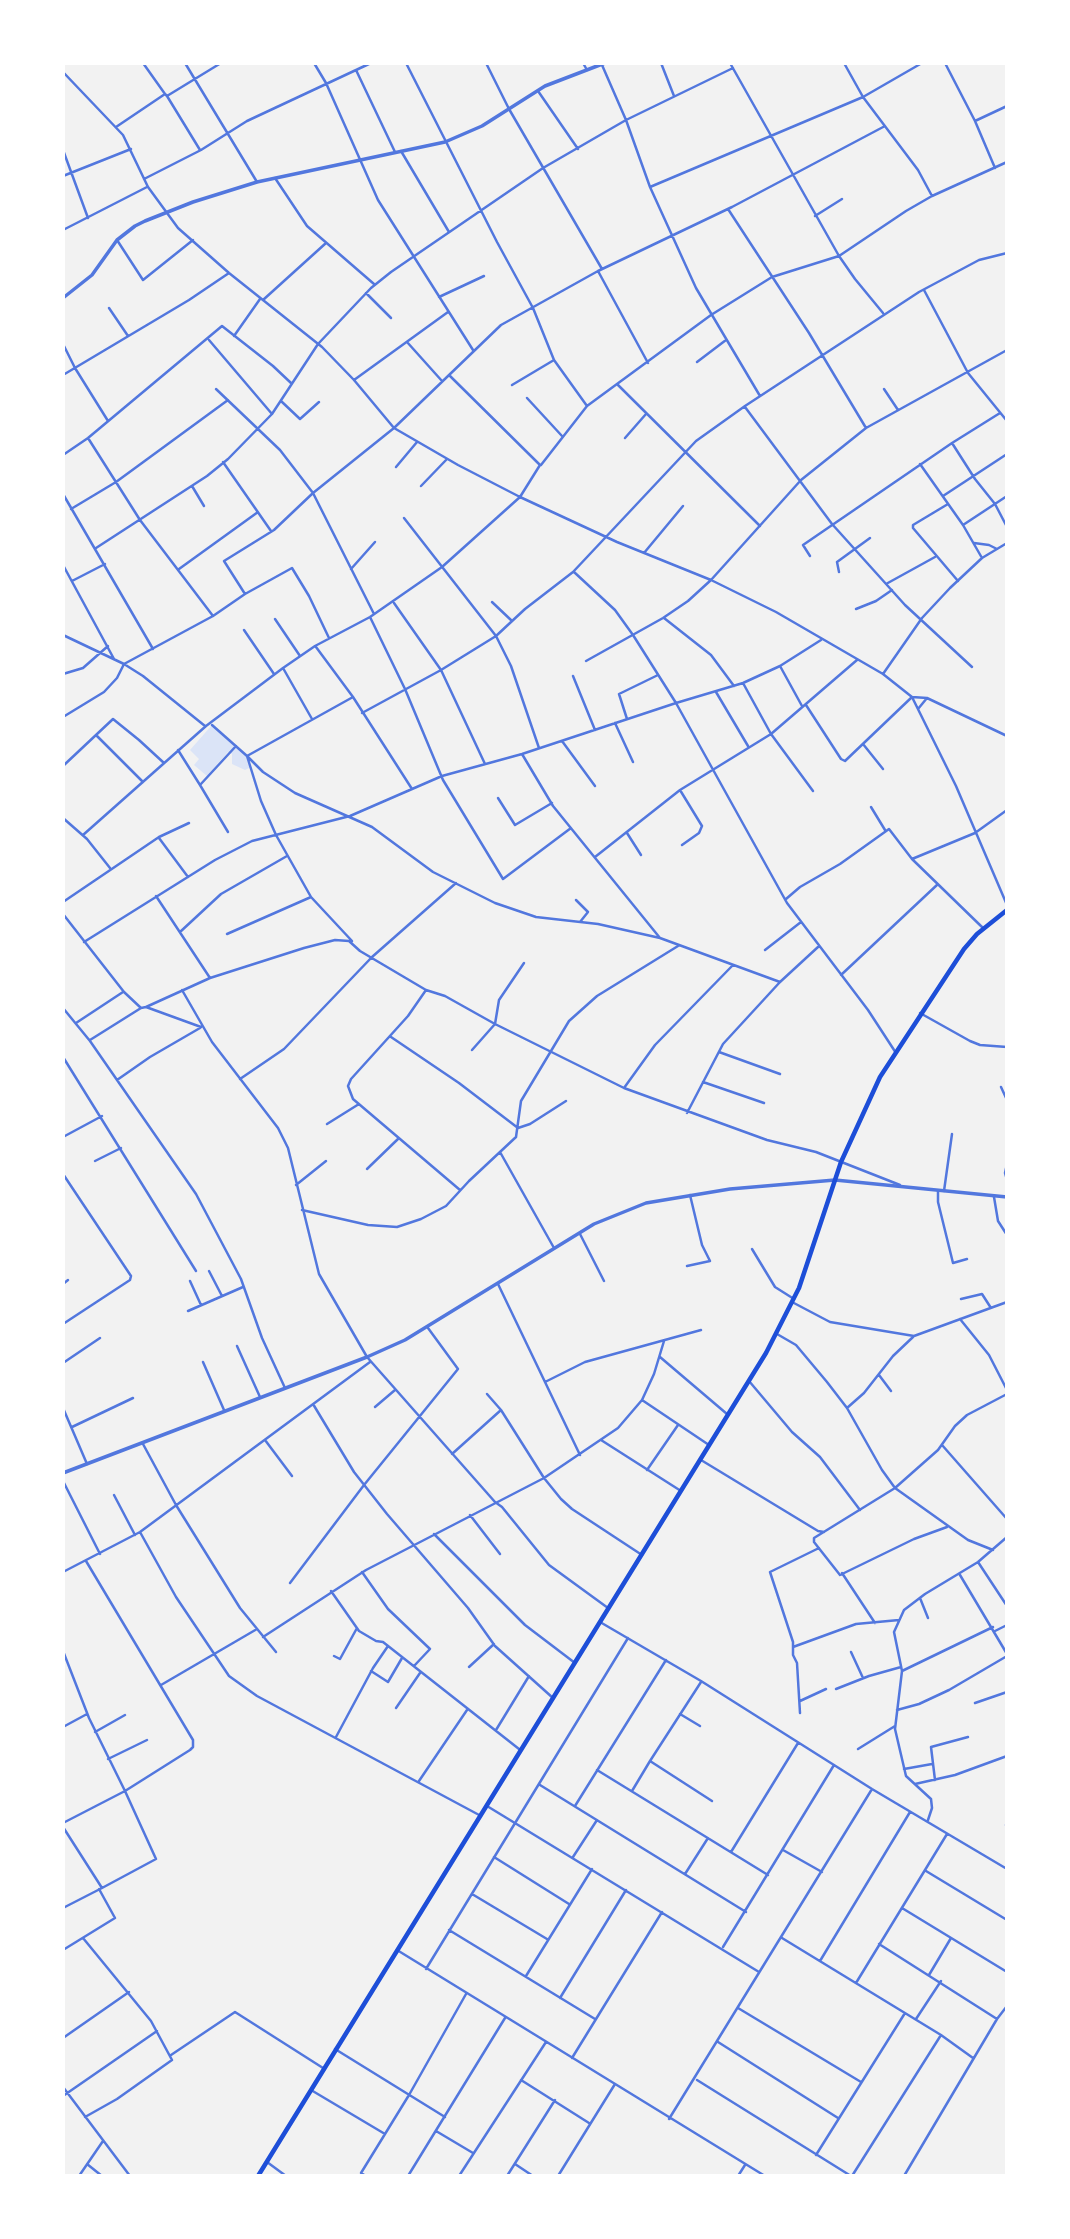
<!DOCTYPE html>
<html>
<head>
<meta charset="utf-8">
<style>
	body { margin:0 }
	#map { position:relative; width:1070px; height:2239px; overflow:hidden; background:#f2f2f2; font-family:"Open Sans",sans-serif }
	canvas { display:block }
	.frame { position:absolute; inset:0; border:65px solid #fff; pointer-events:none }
</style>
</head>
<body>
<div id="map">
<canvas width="1070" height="2239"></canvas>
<div class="frame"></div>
</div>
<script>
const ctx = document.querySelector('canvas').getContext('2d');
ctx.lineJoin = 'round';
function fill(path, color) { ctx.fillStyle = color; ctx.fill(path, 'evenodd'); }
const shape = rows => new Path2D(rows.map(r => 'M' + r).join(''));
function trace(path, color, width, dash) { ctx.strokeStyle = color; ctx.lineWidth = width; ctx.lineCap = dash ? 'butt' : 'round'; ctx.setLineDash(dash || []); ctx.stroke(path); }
fill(shape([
	[212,725,247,756,251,767,245,770,232,764,232,754,228,752,207,776,194,765,199,759,190,750]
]), '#dbe4f7');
trace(shape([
	[143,63,165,94],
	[185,63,257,182],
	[314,63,326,83,378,200,473,350],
	[406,63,497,242,533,308,554,360,587,406],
	[486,63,509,109,602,269],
	[583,63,587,70],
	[661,63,674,96],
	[730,63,839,256,855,279,883,313],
	[844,63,863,97,918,170,932,196],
	[945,63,975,121],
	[602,65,626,120,650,187,696,288,760,396],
	[356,70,395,152],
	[63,72,123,135,148,187,178,228,229,273,322,347,354,380,394,428,458,465,520,497,617,542,711,580,776,612,883,674,912,697,927,698,1007,736],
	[538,91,578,149],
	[167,96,200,150],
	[116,127,165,94,167,96,221,63],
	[63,150,88,218],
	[401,151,449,232],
	[995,168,975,121,1007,106],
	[63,176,131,149],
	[275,178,307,226,374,284],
	[144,179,201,150,247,121,371,63],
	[650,187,863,97,922,63],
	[728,209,809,333,866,428],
	[815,216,842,199],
	[63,230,147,187],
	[117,240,143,280,193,240],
	[598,271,648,363],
	[924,290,968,373,1007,421],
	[366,293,391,318],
	[439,297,484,276],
	[263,300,326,243],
	[109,308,128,336],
	[234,336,260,299],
	[209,340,272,414],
	[407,342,442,381],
	[63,344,75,368,108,421],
	[697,362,726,340],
	[63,375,189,300,229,273],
	[354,380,448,312],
	[512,385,554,360],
	[618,385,760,526],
	[216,389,280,450,313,493,374,614],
	[884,389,898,410],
	[527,398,562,436],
	[281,401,300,419,319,402],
	[745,407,832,524,905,605,972,667],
	[88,438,140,520,213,616],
	[625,438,646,414],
	[952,443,975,479,995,504,1007,527],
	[63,455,88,438,222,326,273,366,291,383],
	[223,462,271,531],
	[920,464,963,525,982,558],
	[541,465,587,406,711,315,772,277,839,256,906,211,932,196,1007,162],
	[396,467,417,442],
	[192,486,204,506],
	[421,486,447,459],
	[63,494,153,649],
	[943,496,1007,454],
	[948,504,913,525,913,528,958,581],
	[71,509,116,482,228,400],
	[404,518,496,636,511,666,539,748],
	[963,525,1007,496],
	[974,543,989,545,997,549],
	[96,548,207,476,228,459,272,414,318,344,371,288,391,272,543,168,626,120,733,68],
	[644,553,683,506],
	[810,556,803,545,952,443,1000,413],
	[63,565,114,659],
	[179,569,258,512],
	[351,569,375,542],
	[574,572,615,610,633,635,676,703,787,903,868,1010,896,1053],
	[839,572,837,562,870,538],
	[72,581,105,564],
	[886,584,935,557],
	[245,594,224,561,274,530,313,493,394,428,501,325,598,271,732,207,885,126],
	[492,602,512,621],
	[394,603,441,670,485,764],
	[856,609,876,601,892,590],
	[370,617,405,689,443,780,503,879,571,828],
	[664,618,711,655,734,686],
	[275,619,300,656],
	[244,630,274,674],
	[63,635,124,664,143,676,205,726],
	[316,647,353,697,412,789],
	[586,661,663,618,688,601,711,580,801,480,866,428,1007,350],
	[780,666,802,706],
	[283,668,312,719],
	[63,674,83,668,108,646],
	[883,674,922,618,950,588,982,558,1007,543],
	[573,676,595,730],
	[743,683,771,734,813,791],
	[716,692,748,746],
	[353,697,247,756,263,772,295,793,372,827,433,872,495,903,536,917,598,924,660,938,780,982],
	[806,705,841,759,845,761,912,697,956,786,1007,905],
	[918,709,927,698],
	[362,713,441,670,496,636,525,609,573,572,696,441,745,406,919,292,979,260,1007,253],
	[63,717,104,692,117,678,124,664,213,616,245,594,292,568,309,596,329,638],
	[627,719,619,694,658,675],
	[615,723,633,762],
	[212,725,247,756,261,801,276,835,311,897,352,941],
	[96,735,143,782],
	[562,741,595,786],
	[863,744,883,769],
	[178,750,200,785],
	[522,754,553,806,660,938],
	[63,766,113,719,139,740,164,763],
	[680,790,702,826,699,833,682,845],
	[498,798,515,825,552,803],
	[871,807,885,830],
	[63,818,87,839,110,868],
	[228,832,200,785,236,746],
	[627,833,641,855],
	[83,835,206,726,283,668,315,646,370,617,442,567,520,497,540,465,449,375],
	[159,838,188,877],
	[595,857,680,790,771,734,857,660],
	[912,859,975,833,1007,810],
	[156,896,210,978],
	[786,899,800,887,840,864,889,829,912,859,983,928],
	[576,900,588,912,580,922],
	[63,902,159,837,189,823],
	[63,914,124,992,141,1008,146,1007,201,1027],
	[180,932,221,894,287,856],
	[227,934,311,897],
	[84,942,215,860,252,841,350,816,442,776,522,754,676,703,743,683,780,666,821,640],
	[765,950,801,922],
	[841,975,938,884],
	[182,990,212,1042,278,1128,288,1148,319,1274,367,1357,495,1502,502,1507,549,1565,608,1608],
	[426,990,408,1016,351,1079,348,1086,353,1099,460,1190],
	[146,1007,210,978,304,948,335,940,349,941,360,951,426,990,445,996,495,1024,624,1088,767,1140,816,1152,900,1185],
	[63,1008,90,1041,196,1194,241,1279,262,1338,285,1388],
	[920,1013,970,1041,980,1045,1007,1047],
	[76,1023,123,992],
	[391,1037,459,1083,518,1128,530,1124,566,1101],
	[90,1040,141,1008],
	[472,1050,495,1024,499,1000,524,963],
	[719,1052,780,1074],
	[63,1057,196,1271],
	[240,1079,284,1049,372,957,456,883],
	[117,1080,150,1057,200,1028],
	[703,1082,764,1103],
	[1001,1087,1007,1100],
	[624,1088,655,1045,733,965],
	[687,1113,723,1044,780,982,818,947],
	[327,1124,359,1104],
	[63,1137,102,1116],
	[500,1152,554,1248],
	[95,1161,121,1148],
	[1007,1164,1005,1173,1007,1180],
	[367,1169,399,1138],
	[63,1174,131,1276,130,1280,63,1324],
	[296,1185,326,1161],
	[938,1191,938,1202,953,1263,967,1259],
	[944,1191,952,1134],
	[994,1197,998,1221,1007,1235],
	[302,1210,368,1225,397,1227,421,1219,446,1206,469,1181,516,1137,521,1101,569,1021,597,996,678,946],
	[580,1234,604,1281],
	[752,1249,775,1287,794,1299],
	[687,1266,710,1261,702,1245,690,1195],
	[209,1271,222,1296],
	[190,1281,201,1305],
	[63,1284,68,1280],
	[498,1284,580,1455],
	[961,1299,982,1294,991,1308],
	[792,1302,830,1322,914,1336,1007,1302],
	[188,1311,243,1287],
	[960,1319,989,1355,1007,1390],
	[777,1334,796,1345,827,1382,847,1408,882,1470,895,1488,938,1450,955,1426,967,1415,1007,1394],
	[237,1346,260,1397],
	[660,1357,727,1414],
	[203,1362,224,1410],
	[63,1363,100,1338],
	[879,1375,891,1391],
	[749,1381,792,1432,820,1457,860,1510],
	[545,1382,585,1362,701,1330],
	[487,1394,501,1410,544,1478,561,1499,572,1509,642,1555],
	[642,1400,709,1445],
	[313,1404,354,1472,387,1514,468,1608,495,1646,553,1698],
	[375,1407,395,1390],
	[63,1408,87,1464],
	[847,1408,864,1393,893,1356,913,1337],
	[72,1427,133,1398],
	[265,1440,292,1476],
	[601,1440,681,1491],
	[143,1444,176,1505,240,1608,276,1652],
	[942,1445,1007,1519],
	[452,1454,501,1410],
	[701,1460,818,1531,824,1532],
	[647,1470,678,1425],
	[63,1481,100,1554],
	[114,1495,135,1535],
	[470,1515,500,1554],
	[947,1527,914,1539,840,1575,814,1542,814,1538,895,1488,968,1540,993,1550],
	[140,1532,176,1597,229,1676,257,1696,481,1816],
	[434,1534,525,1625,575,1663],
	[86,1561,193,1740,193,1747,190,1750,125,1791,156,1859,102,1888],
	[978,1562,1007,1606],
	[63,1572,140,1532,370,1362],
	[362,1572,388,1609,430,1649,414,1666],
	[842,1573,875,1623],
	[960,1575,1007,1654],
	[290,1583,364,1485,458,1369,428,1328],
	[331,1591,359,1631,376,1641,383,1642,519,1749],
	[920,1598,928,1618],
	[600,1622,701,1681,872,1789,1007,1869],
	[995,1631,1007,1625],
	[263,1637,366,1570,544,1478,618,1428,642,1400,654,1374,664,1341],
	[793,1647,856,1624,899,1620],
	[63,1651,89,1718,125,1791,63,1823],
	[851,1652,863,1678],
	[334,1656,340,1659,357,1628],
	[469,1667,494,1644],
	[371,1671,388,1682,402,1658],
	[902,1671,993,1627],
	[701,1682,650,1761,712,1801],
	[161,1685,257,1629],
	[836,1689,869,1676,901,1667],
	[800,1701,826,1689],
	[975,1703,1007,1692],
	[396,1708,420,1673],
	[897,1710,919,1704,949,1690,1007,1656],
	[800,1713,797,1663,793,1655,793,1642,770,1572,819,1548],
	[680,1714,700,1726],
	[63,1727,87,1714],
	[496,1730,529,1676],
	[95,1732,125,1715],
	[336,1737,373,1668,388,1646],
	[858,1749,895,1726],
	[108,1759,147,1740],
	[904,1769,932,1764],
	[597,1770,768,1875],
	[935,1780,931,1747,968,1737],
	[419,1781,467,1710],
	[915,1784,955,1775,1007,1756],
	[540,1785,746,1912],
	[632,1791,650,1761],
	[487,1806,759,1972],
	[575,1806,666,1660],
	[928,1820,932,1808,931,1799,906,1776,895,1729,902,1671,894,1632,904,1610,925,1594,978,1562,1007,1537],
	[1006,1825,1007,1824],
	[63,1827,102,1888,63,1908],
	[783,1850,822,1872],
	[731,1852,798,1743],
	[494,1857,569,1904],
	[573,1857,597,1820],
	[926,1871,1007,1920],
	[685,1874,708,1838],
	[472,1894,547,1939],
	[902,1908,1007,1972],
	[449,1930,595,2019],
	[83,1938,151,2021,172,2060,117,2099,85,2117],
	[782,1938,941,2035,973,2058],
	[879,1944,997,2019],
	[723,1947,834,1765],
	[63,1950,115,1918,99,1889],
	[397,1950,765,2176],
	[820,1961,910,1812],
	[426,1969,628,1638],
	[929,1975,951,1938],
	[526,1976,592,1869],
	[856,1983,947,1834],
	[560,1998,626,1890],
	[738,2008,861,2082],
	[916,2019,941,1981],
	[63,2038,129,1992],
	[718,2042,838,2118],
	[335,2049,445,2117],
	[171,2055,235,2012,323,2068],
	[572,2058,662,1912],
	[521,2080,589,2123],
	[697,2080,851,2176],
	[63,2087,130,2176],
	[311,2090,385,2134],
	[63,2096,157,2031],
	[669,2119,872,1789],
	[436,2131,473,2153],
	[816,2155,905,2013],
	[267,2162,286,2176],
	[87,2164,102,2176],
	[515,2164,533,2176],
	[79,2176,103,2141],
	[366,2176,361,2173,409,2095,466,1994],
	[408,2176,505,2018],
	[459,2176,546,2042],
	[507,2176,555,2100],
	[558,2176,615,2084],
	[738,2176,745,2165],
	[852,2176,941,2035],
	[904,2176,997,2019,1007,2006]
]), '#5277de', 2.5);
trace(shape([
	[63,298,92,275,117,240,135,226,145,221,193,202,257,182,445,142,482,126,545,86,605,63],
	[63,1473,367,1357,405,1340,594,1224,646,1203,730,1189,835,1180,1007,1197]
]), '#5277de', 3.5);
trace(shape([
	[258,2176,766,1353,799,1288,841,1162,880,1077,964,949,977,934,1007,910]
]), '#1d4ed8', 4.5);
</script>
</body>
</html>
